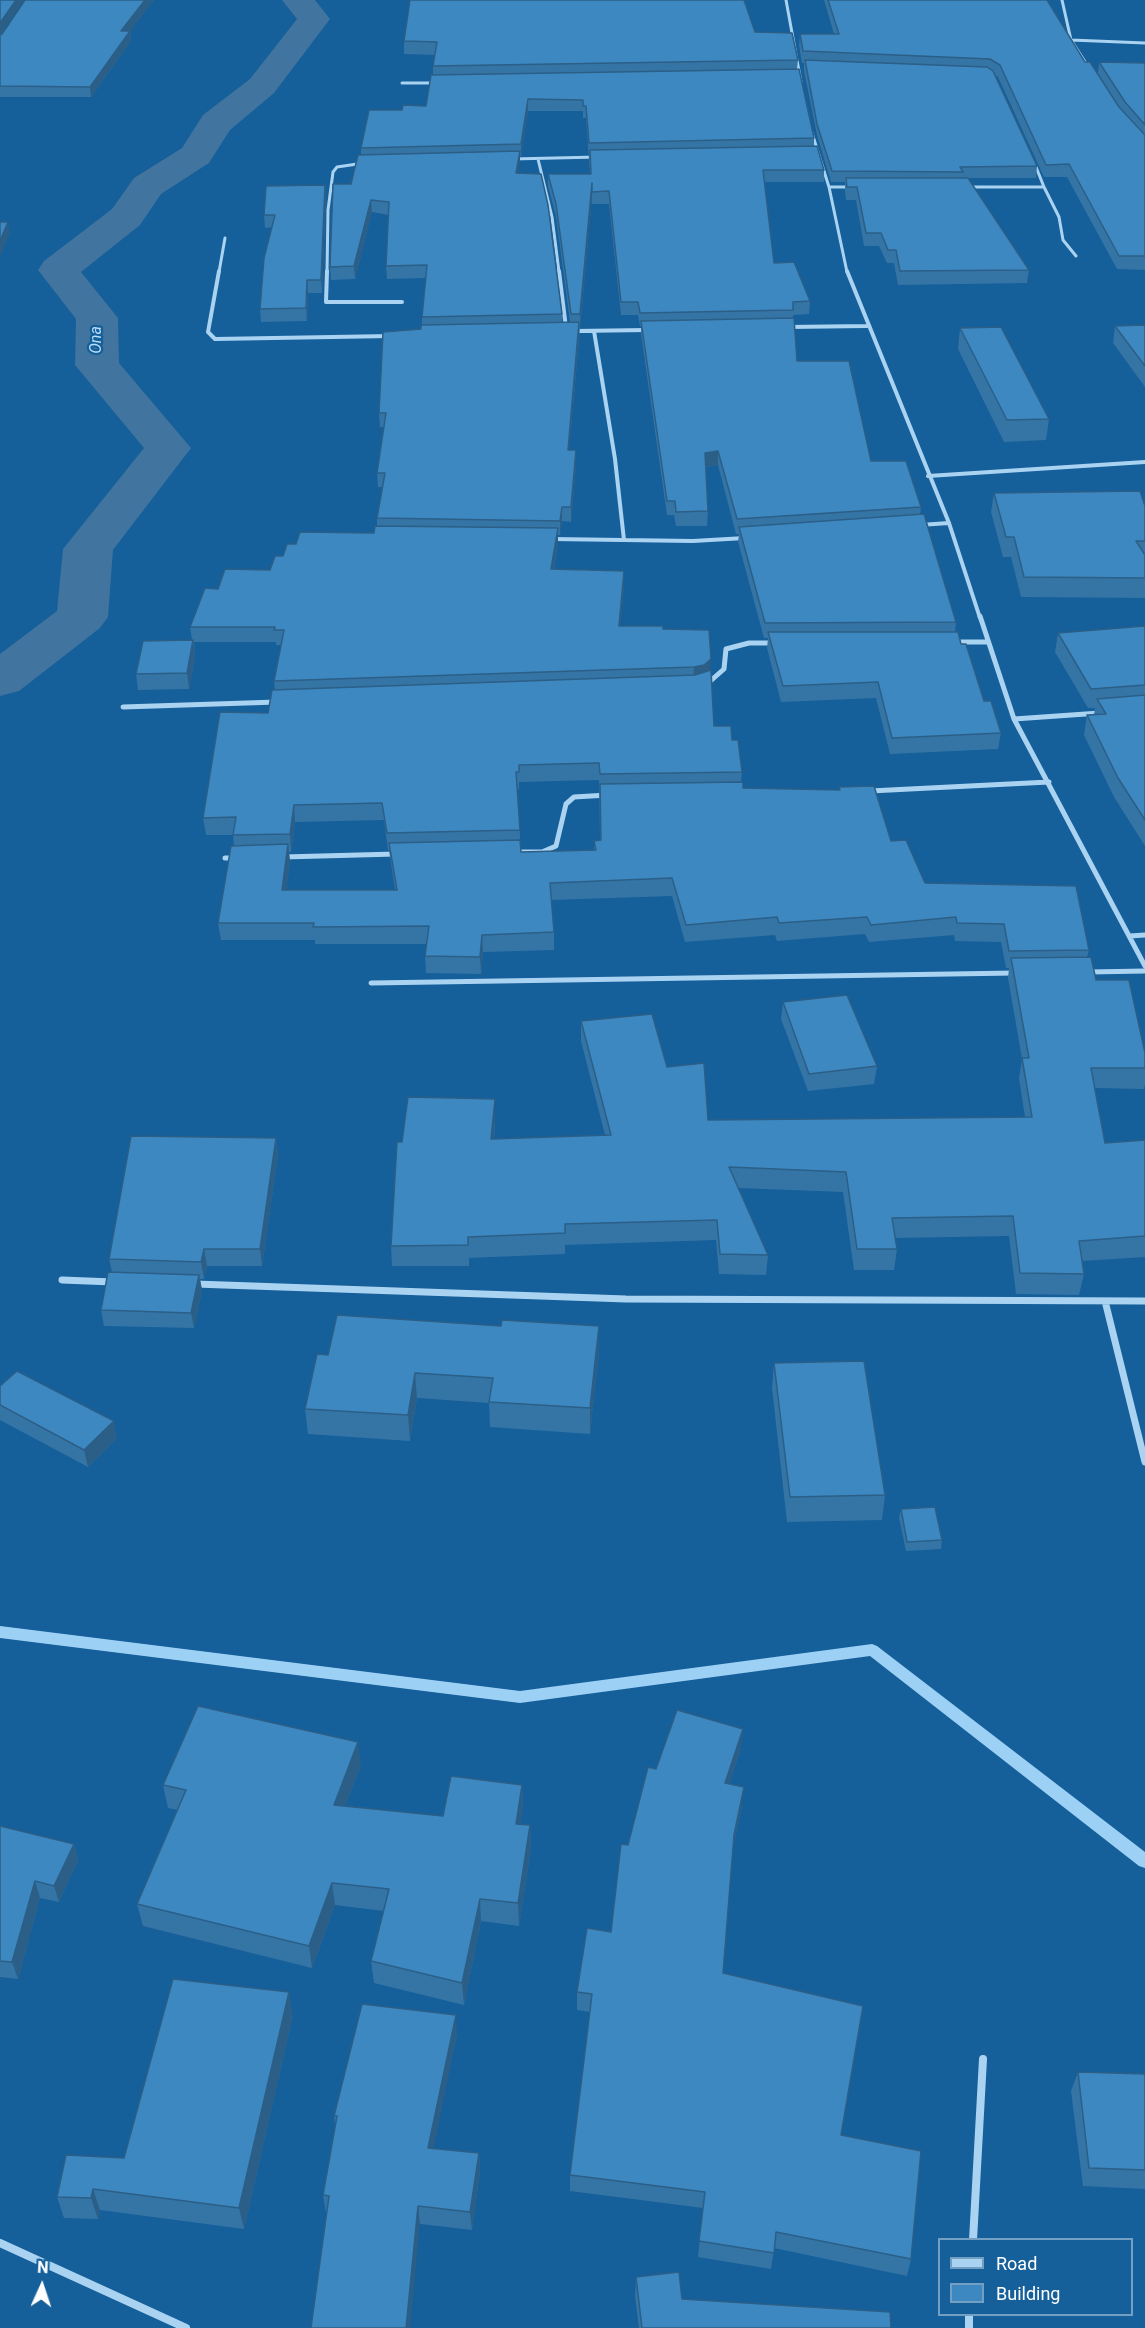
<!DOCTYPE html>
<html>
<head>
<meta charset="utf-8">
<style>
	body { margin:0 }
	#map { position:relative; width:1145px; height:2328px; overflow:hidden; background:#155f9a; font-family:Roboto,sans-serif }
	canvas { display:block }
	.legend { position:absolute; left:938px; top:2238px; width:195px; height:78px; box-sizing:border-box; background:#155f9a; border:2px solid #739fc2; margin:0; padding:8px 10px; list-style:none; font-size:18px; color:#fff }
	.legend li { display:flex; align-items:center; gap:12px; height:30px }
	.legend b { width:30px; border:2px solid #739fc2 }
	.north { position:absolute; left:12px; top:2256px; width:60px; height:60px; -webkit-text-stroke:4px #155f9a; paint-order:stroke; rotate:3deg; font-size:16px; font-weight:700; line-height:24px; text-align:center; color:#fff }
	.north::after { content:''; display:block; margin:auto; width:21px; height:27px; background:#fff; clip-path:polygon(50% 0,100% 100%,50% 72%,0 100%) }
</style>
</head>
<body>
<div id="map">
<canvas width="1145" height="2328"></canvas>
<ul class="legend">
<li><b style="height:8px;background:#aad3f2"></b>Road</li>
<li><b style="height:16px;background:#3e88c1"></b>Building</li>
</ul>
<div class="north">N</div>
</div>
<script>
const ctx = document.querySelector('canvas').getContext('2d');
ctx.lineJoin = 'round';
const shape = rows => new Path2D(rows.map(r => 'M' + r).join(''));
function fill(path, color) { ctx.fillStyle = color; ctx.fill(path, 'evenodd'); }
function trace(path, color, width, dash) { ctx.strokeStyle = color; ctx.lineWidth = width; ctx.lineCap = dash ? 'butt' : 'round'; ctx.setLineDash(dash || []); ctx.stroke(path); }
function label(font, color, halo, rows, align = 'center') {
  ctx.font = font + ' Roboto,sans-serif'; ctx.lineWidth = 4.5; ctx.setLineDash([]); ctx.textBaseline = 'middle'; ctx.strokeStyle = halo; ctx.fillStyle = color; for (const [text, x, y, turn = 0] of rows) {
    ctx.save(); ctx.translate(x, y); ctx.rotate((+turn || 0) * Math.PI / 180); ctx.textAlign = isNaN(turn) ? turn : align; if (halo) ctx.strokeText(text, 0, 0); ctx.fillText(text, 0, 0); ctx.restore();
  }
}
fill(shape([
	[0,1626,520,1691,872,1644,877,1646,1145,1852,1145,1868,1139,1866,870,1656,520,1703,0,1638,0,1626]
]), '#9dd0f5');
fill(shape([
	[282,0,315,0,330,19,274,93,230,130,209,163,161,194,140,225,81,272,118,318,119,363,191,448,113,550,108,617,100,628,19,691,0,696,0,654,57,611,63,549,144,448,75,365,76,319,38,270,44,261,112,209,134,178,182,148,203,115,250,79,297,19,282,0]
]), '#41749e');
trace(shape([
	[786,0,801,82],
	[1062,0,1071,40,1089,68],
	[1071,40,1145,43],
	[402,83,437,83],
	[812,133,829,187,847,272],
	[512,159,598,157],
	[538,159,552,217,559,272],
	[829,187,851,187],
	[966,187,1044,187,1034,162],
	[1044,187,1059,217,1063,240,1076,256],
	[219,272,225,238],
	[327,272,328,210,333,172,337,167,364,163]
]), '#aad3f2', 3);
trace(shape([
	[219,271,208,332,215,339,391,336],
	[327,271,326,302,402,302],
	[559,271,566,328],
	[847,271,949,523,980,618],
	[787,327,867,326],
	[574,331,648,330],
	[594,331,615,459,624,540],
	[928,476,1145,462],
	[920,525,949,523],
	[552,539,693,541,745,538]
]), '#aad3f2', 4);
trace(shape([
	[980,616,1014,719,1145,966],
	[953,642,988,642],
	[707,684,724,669,726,649,749,643,775,643],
	[123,707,277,702],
	[1014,719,1100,713],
	[870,791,1049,782],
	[514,852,542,852,556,846,566,804,574,797,608,795],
	[283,857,396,854],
	[225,858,237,858],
	[1130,936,1145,935],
	[1089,972,1145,971],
	[371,983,1015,973]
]), '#aad3f2', 5);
trace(shape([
	[62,1280,113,1282],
	[195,1284,626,1299,1145,1301],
	[1105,1301,1145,1462]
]), '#aad3f2', 7);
trace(shape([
	[973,2240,983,2059],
	[0,2243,186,2328],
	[969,2314,969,2328]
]), '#aad3f2', 8);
fill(shape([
	[0,0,1,34,25,0,154,0,130,31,131,41,91,97,0,97],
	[824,0,1047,0,1085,62,1098,74,1099,62,1145,63,1145,270,1117,269,1067,177,1044,177,998,77,995,75,1037,166,1036,178,968,178,1029,270,1027,283,898,285,894,263,887,263,879,246,864,246,856,200,846,200,845,191,845,182,831,182,817,135,804,71,804,63,802,63,799,46,800,34,834,34],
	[755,32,798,60,797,69,814,138,814,146,824,170,824,182,764,182,774,263,810,301,809,314,793,315,797,361,871,461,921,507,920,515,956,622,955,632,984,701,1001,733,998,749,890,754,876,698,781,702,767,648,768,638,764,638,738,542,739,534,736,534,718,465,706,467,708,511,707,526,676,526,674,515,667,515,641,334,641,326,640,326,638,315,621,315,609,204,592,204,592,196,569,450,576,450,576,464,571,522,562,521,560,535,558,535,558,543,554,569,624,571,624,587,620,626,663,629,710,670,714,726,732,740,742,772,741,782,743,788,839,790,839,787,891,841,925,883,1089,950,1087,957,1096,980,1145,1053,1145,1084,1144,1089,1095,1088,1105,1143,1145,1140,1145,1257,1082,1261,1084,1274,1079,1295,1016,1294,1009,1236,895,1238,897,1249,894,1270,854,1270,843,1192,738,1188,768,1255,766,1275,719,1274,716,1240,565,1245,565,1254,469,1258,469,1266,392,1266,391,1246,402,1142,495,1099,495,1120,494,1139,605,1135,581,1041,581,1021,667,1067,708,1120,1025,1117,1019,1078,1022,1059,1008,978,1009,968,1006,968,1001,942,955,941,954,935,869,942,865,934,777,941,775,935,685,942,672,896,551,900,554,932,554,950,483,952,481,974,426,973,425,956,427,944,315,944,315,940,221,940,218,923,234,846,233,835,206,835,203,818,268,713,275,690,274,681,281,645,276,645,276,642,194,642,195,656,189,689,138,690,136,674,192,640,190,627,218,589,270,570,283,556,296,544,374,533,377,526,377,518,382,487,378,487,377,473,384,427,380,427,379,413,422,325,422,317,426,278,387,279,386,266,389,215,372,212,355,279,331,280,330,267,351,184,361,155,361,148,402,110,426,106,433,75,433,66,435,55,404,54,404,41],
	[528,111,583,111,583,118,586,118,590,174,548,174,548,186,556,216,570,322,562,322,562,314,518,173,520,156,521,156],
	[599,780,600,840,594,841,594,850,521,852,517,789,519,789,519,782],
	[384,820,388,850,389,850,395,890,286,890,290,862,289,852,291,852,295,822],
	[325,185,326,197,322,293,308,293,307,321,261,322,260,309,272,227,265,228,264,215],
	[1145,325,1145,387,1113,343,1115,326],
	[960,328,1049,419,1046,440,1004,442,958,349],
	[994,493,1145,506,1145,598,1021,597,1011,557,1003,557,991,512],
	[1145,626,1145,846,1114,797,1084,735,1087,715,1094,715,1095,708,1088,708,1055,652,1058,633],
	[783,1002,877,1066,874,1084,808,1091,781,1019],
	[276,1138,278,1155,262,1266,207,1266,204,1279,200,1279,202,1290,194,1328,104,1326,101,1310,112,1272,109,1259],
	[501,1326,599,1326,599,1351,590,1434,490,1427,489,1403,417,1398,410,1441,308,1434,305,1409,328,1355],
	[774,1363,885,1495,882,1520,787,1522,772,1388],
	[0,1386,117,1438,88,1467,0,1420],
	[901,1509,942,1540,941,1549,906,1551,899,1518],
	[741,1748,729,1784,742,1806,732,1852,723,1973,841,2135,911,2259,907,2276,774,2248,771,2269,698,2257,703,2208,570,2191,570,2175,590,2012,577,2010,577,1992,611,1932,628,1845,656,1769],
	[361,1765,345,1806,443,1816,522,1785,523,1807,520,1824,530,1825,531,1848,519,1926,481,1921,464,2005,374,1983,371,1961,384,1911,335,1905,312,1968,143,1926,137,1904,178,1810,168,1808,163,1785],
	[0,1826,74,1844,78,1860,59,1902,40,1898,18,1979,0,1977],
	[293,2015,244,2229,100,2210,98,2219,64,2218,57,2197,124,2158],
	[457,2034,433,2148,479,2153,480,2171,472,2230,326,2213,323,2195,335,2127,334,2116],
	[1078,2072,1145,2074,1145,2189,1083,2186,1071,2091],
	[636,2277,682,2299,891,2328,639,2328,635,2296]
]), '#3575a6');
fill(shape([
	[16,0,24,0,0,35,0,23],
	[145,0,154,0,123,41,121,31],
	[130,31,131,41,91,97,90,87],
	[528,99,528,111,521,156,521,144],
	[520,151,520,164,516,186,516,173],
	[592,183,592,196,580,327,580,314],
	[325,185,326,197,322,293,321,280],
	[371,200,372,212,355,279,354,266],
	[8,222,10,233,0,257,0,241],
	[307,280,308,293,307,321,306,308],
	[579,322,579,335,568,464,568,450],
	[576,450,576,464,571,522,571,507],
	[718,451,718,465,705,467,705,453],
	[562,507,562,521,560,535,560,521],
	[558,528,558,543,551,584,551,569],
	[624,571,624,587,619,642,619,626],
	[193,640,195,656,189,689,187,673],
	[711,659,710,674,693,682,694,667],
	[294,805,295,822,291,852,290,834],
	[288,844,290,862,284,908,282,890],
	[482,935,483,952,481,974,480,957],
	[495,1099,495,1120,492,1160,491,1139],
	[276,1138,278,1155,262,1266,260,1249],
	[204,1249,207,1266,204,1279,201,1262],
	[199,1275,202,1290,194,1328,191,1313],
	[599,1326,599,1351,590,1434,590,1408],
	[415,1373,417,1398,410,1441,408,1415],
	[114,1421,117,1438,88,1467,84,1450],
	[743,1729,741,1748,723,1802,725,1783],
	[358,1742,361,1765,337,1827,334,1805],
	[522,1785,523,1807,517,1846,516,1824],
	[744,1787,742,1806,732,1853,734,1835],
	[530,1825,531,1848,519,1926,518,1903],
	[74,1844,78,1860,59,1902,54,1886],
	[35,1881,40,1898,18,1979,12,1962],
	[332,1883,335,1905,312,1968,309,1946],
	[480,1899,481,1921,464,2005,462,1983],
	[289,1992,293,2015,244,2229,239,2208],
	[456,2015,457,2034,430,2166,428,2148],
	[479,2153,480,2171,472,2230,470,2212],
	[93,2189,100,2210,98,2219,91,2198],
	[418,2206,420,2224,410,2328,406,2328]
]), '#2b5f87');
const building = shape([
	[0,0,16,0,0,23,0,0],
	[25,0,145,0,121,31,130,31,90,87,0,86,0,35,2,34,25,0],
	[410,0,744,0,755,32,792,33,798,60,433,66,437,42,404,41,410,0],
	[828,0,1047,0,1085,62,1090,62,1119,107,1145,135,1145,256,1119,256,1069,164,1046,165,1000,65,990,59,803,51,800,34,839,34,828,0],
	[805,60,987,67,993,71,1037,166,960,167,963,172,832,171,817,124,805,60],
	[1099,62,1145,63,1145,125,1125,102,1099,62],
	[799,69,814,138,589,143,586,106,583,106,583,100,528,99,521,144,361,148,369,110,402,110,403,105,426,106,431,75,799,69],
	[817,146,824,170,763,170,774,263,794,262,810,301,793,302,793,310,640,313,638,302,621,302,609,191,592,192,592,183,580,314,571,314,556,204,548,174,591,174,590,150,817,146],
	[520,151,516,173,541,174,548,205,562,314,422,317,427,265,386,266,389,202,371,200,354,266,330,267,333,184,351,184,358,155,520,151],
	[846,178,968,178,1029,270,900,271,896,250,888,250,881,233,866,233,857,187,847,187,846,178],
	[325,185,321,280,307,280,306,308,260,309,264,258,275,215,264,215,266,186,325,185],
	[0,222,8,222,0,241,0,222],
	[794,318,797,361,849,361,871,461,906,461,921,507,737,519,718,451,705,453,708,511,676,512,675,501,667,501,641,321,794,318],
	[579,322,568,450,576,450,571,507,562,507,560,521,377,518,385,473,377,473,386,413,379,413,383,332,421,329,421,325,579,322],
	[1145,325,1145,366,1115,326,1145,325],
	[1001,327,1049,419,1007,420,960,328,1001,327],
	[1140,491,1145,506,1145,541,1136,541,1145,555,1145,578,1024,577,1014,537,1006,537,994,493,1140,491],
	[924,514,956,622,765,623,739,527,924,514],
	[375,526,558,528,551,569,624,571,619,626,663,626,663,629,709,630,711,659,704,665,694,667,274,681,284,630,274,630,275,627,190,627,205,588,218,589,225,569,270,570,275,556,283,556,287,544,296,544,300,532,374,533,375,526],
	[1145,626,1145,685,1091,689,1058,633,1145,626],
	[768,632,958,632,961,644,966,644,984,701,991,701,1001,733,892,738,878,682,783,686,768,632],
	[193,640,187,673,136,674,143,641,193,640],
	[711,670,714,726,731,726,732,740,738,740,742,772,600,774,599,763,519,765,519,772,516,772,520,830,387,833,382,803,294,805,290,834,233,835,236,817,203,818,220,712,268,713,272,690,695,675,711,670],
	[1145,695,1145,820,1118,778,1087,715,1106,714,1097,699,1145,695],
	[743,782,743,788,840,790,839,787,874,786,891,841,906,840,925,883,1076,886,1089,950,1009,951,1004,924,957,923,956,917,871,925,867,917,779,923,777,917,686,925,672,878,550,883,554,932,482,935,480,957,425,956,429,926,313,927,314,923,218,923,231,846,288,844,282,890,397,890,389,843,520,840,521,852,596,850,594,841,601,840,600,784,743,782],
	[1091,957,1096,980,1129,980,1145,1053,1145,1068,1091,1068,1105,1143,1145,1140,1145,1236,1079,1241,1084,1274,1020,1273,1013,1216,892,1218,897,1249,857,1249,846,1172,729,1167,768,1255,720,1254,717,1220,565,1224,565,1233,468,1237,468,1245,391,1246,397,1142,402,1142,408,1097,495,1099,491,1139,611,1135,581,1021,652,1014,667,1067,704,1063,708,1120,1032,1117,1022,1058,1029,1058,1011,958,1091,957],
	[847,995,877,1066,809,1074,783,1002,847,995],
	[131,1136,276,1138,260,1249,204,1249,201,1262,109,1259,131,1136],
	[108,1272,199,1275,191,1313,101,1310,108,1272],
	[337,1315,501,1326,502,1320,599,1326,590,1408,489,1402,493,1378,415,1373,408,1415,305,1409,317,1354,328,1355,337,1315],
	[864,1361,885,1495,790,1497,774,1363,864,1361],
	[17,1371,114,1421,84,1450,0,1405,0,1386,17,1371],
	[935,1507,942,1540,907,1542,901,1509,935,1507],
	[198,1706,358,1742,334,1805,443,1816,451,1776,522,1785,516,1824,530,1825,518,1903,480,1899,462,1983,371,1961,389,1889,332,1883,309,1946,137,1904,186,1790,163,1785,198,1706],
	[677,1710,743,1729,725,1783,744,1787,734,1835,723,1973,863,2006,841,2135,921,2151,911,2259,776,2232,774,2253,699,2241,705,2192,570,2175,592,1994,577,1992,587,1928,611,1932,621,1844,628,1845,648,1767,656,1769,677,1710],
	[0,1826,74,1844,54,1886,35,1881,12,1962,0,1961,0,1826],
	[173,1979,289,1992,239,2208,93,2189,91,2198,57,2197,66,2155,124,2158,173,1979],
	[362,2004,456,2015,428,2148,479,2153,470,2212,418,2206,406,2328,311,2328,329,2196,323,2195,337,2116,334,2116,362,2004],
	[1078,2072,1145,2074,1145,2170,1089,2168,1078,2072],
	[679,2272,682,2299,890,2312,891,2328,642,2328,636,2277,679,2272]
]);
fill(building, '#3e88c1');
trace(building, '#2b5f87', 1.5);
label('italic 16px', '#b7ddf9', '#155f9a', [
	["Ona",97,340,-90]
]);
</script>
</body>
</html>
